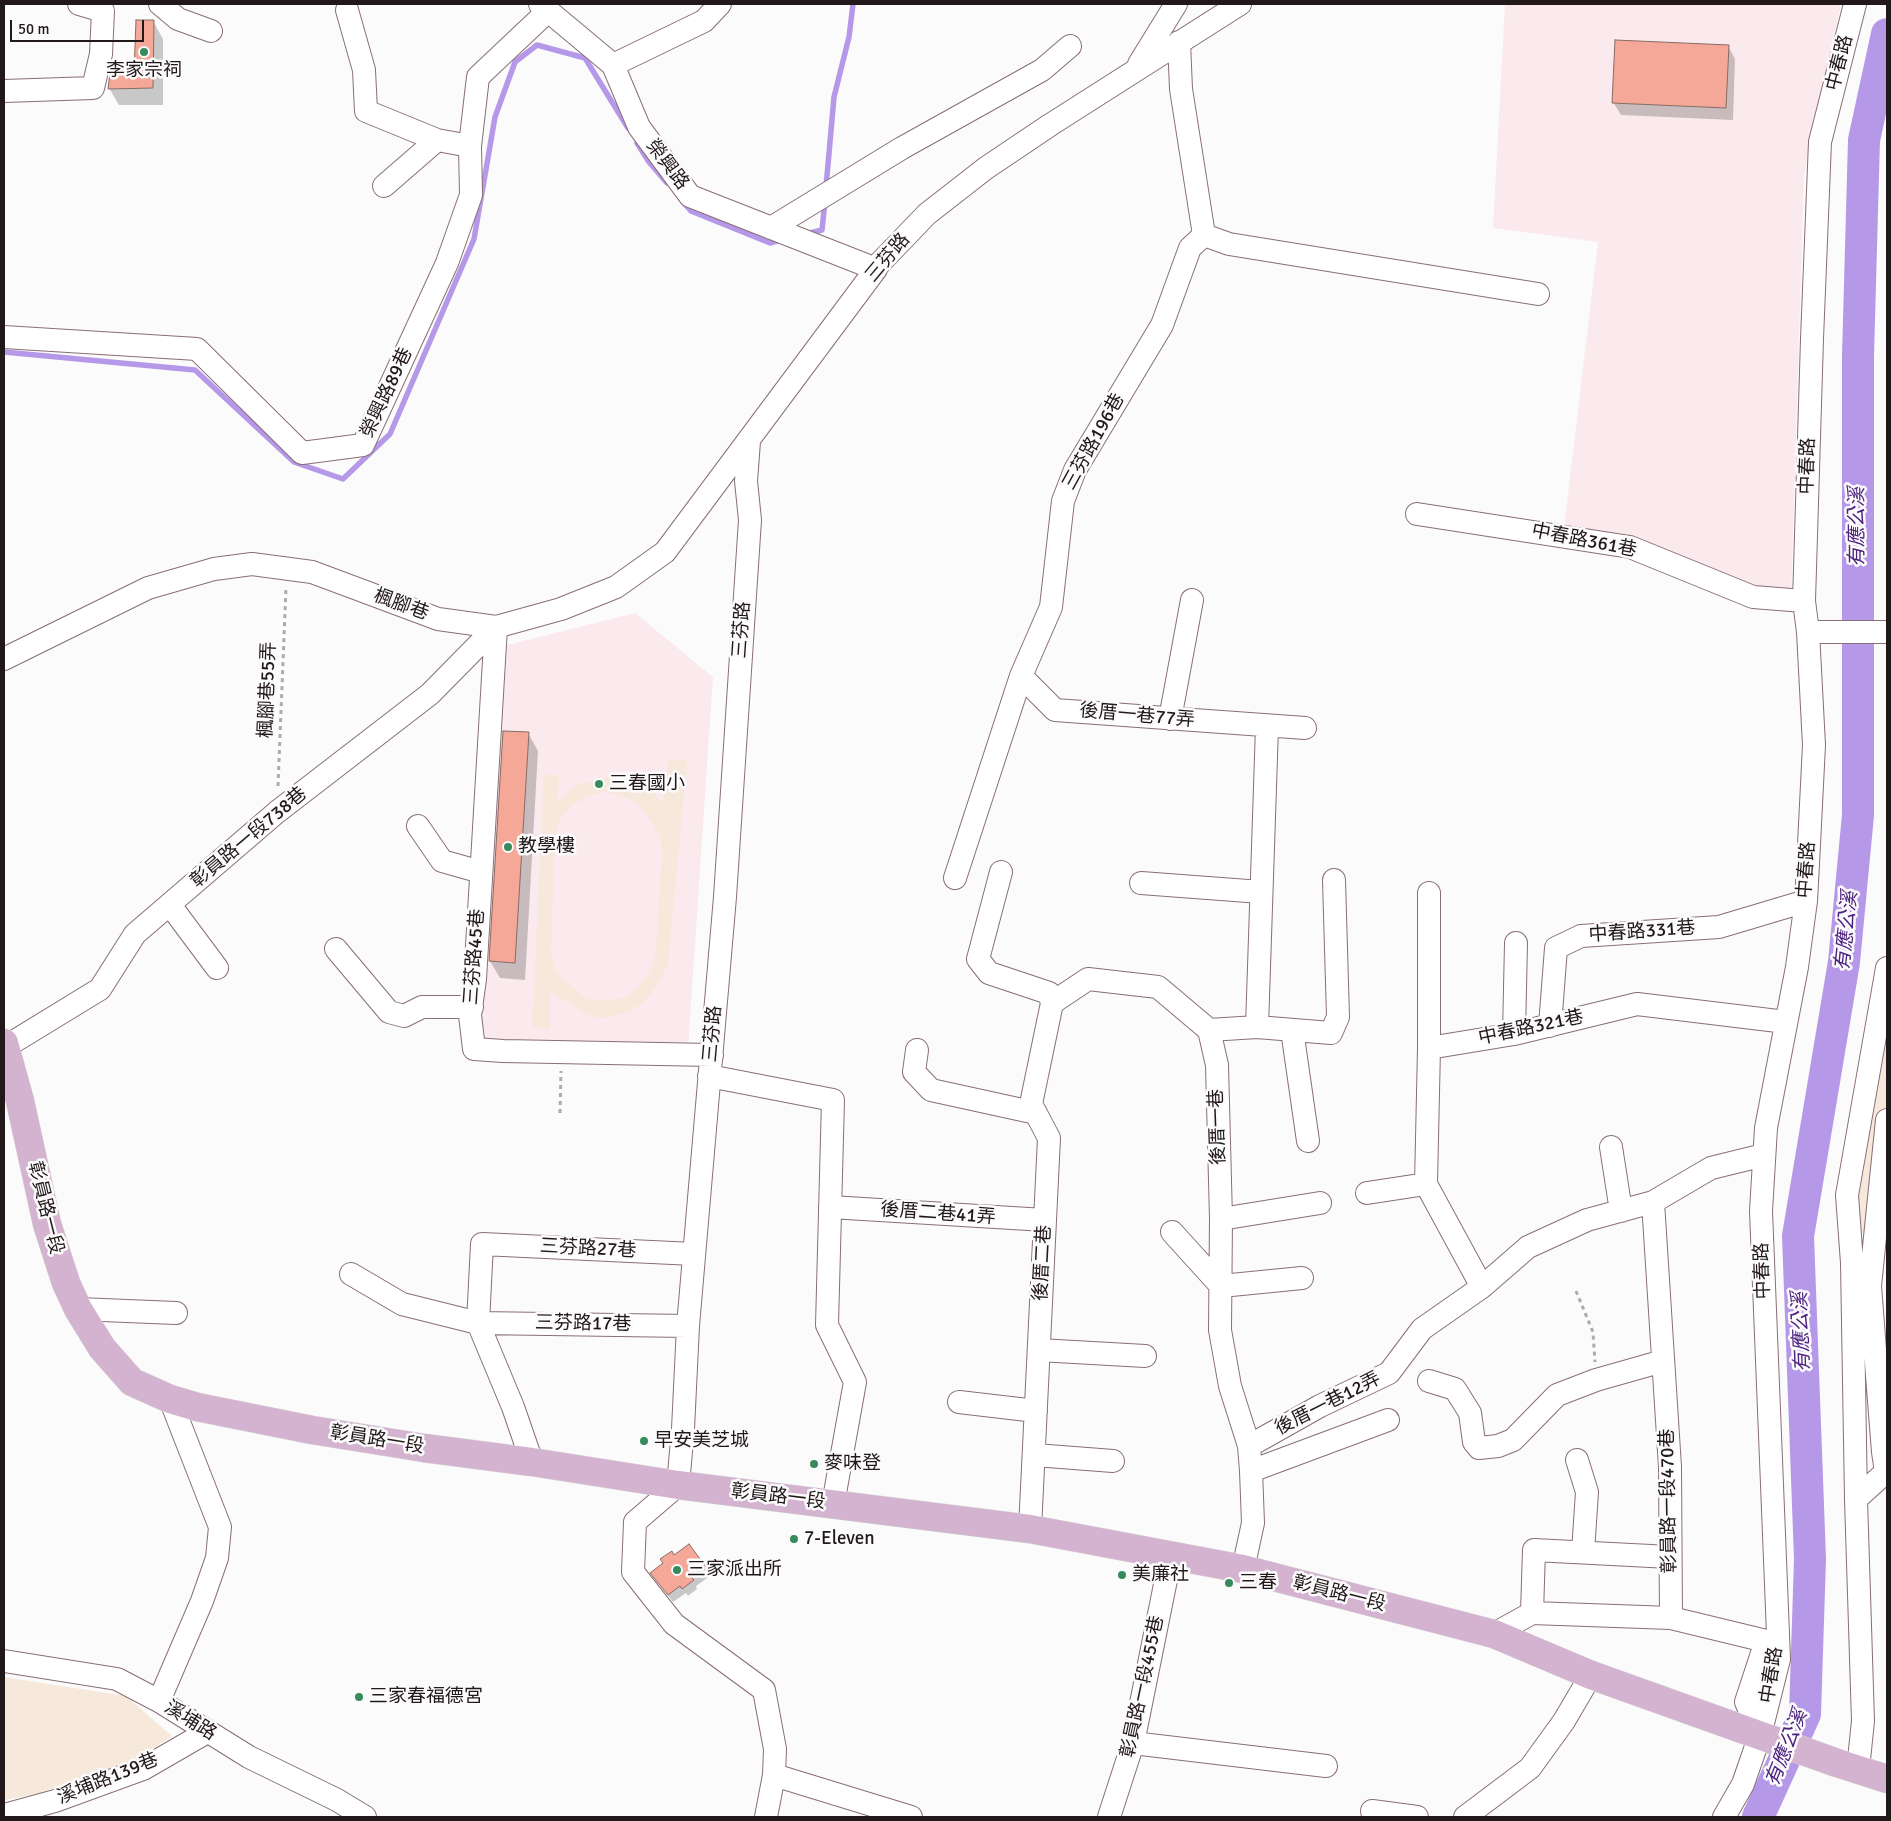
<!DOCTYPE html>
<html>
<head>
<meta charset="utf-8">
<style>
	body { margin:0 }
	#map { position:relative; width:1891px; height:1821px; overflow:hidden; background:#fbfbfb; font-family:Signika,sans-serif }
	canvas { display:block }
	.frame { position:absolute; inset:0; border:5px solid #22181a; pointer-events:none }
	.scale { position:absolute; left:10px; top:20px; width:134px; height:22px; box-sizing:border-box; border:2px solid #22181a; border-top:0; padding-left:6px; font-size:15px; line-height:18px; white-space:nowrap; color:#22181a; -webkit-text-stroke:4px #fbfbfb; paint-order:stroke }
</style>
</head>
<body>
<div id="map">
<canvas width="1891" height="1821"></canvas>
<div class="frame"></div>
<div class="scale">50 m</div>
</div>
<script>
const ctx = document.querySelector('canvas').getContext('2d');
ctx.lineJoin = 'round';
function fill(path, color) { ctx.fillStyle = color; ctx.fill(path, 'evenodd'); }
const shape = rows => new Path2D(rows.map(r => 'M' + r).join(''));
function trace(path, color, width, dash) { ctx.strokeStyle = color; ctx.lineWidth = width; ctx.lineCap = dash ? 'butt' : 'round'; ctx.setLineDash(dash || []); ctx.stroke(path); }
function label(font, color, halo, rows, align = 'center') {
  ctx.font = font + ' Signika,"Noto Sans TC",sans-serif'; ctx.lineWidth = 5; ctx.setLineDash([]); ctx.textBaseline = 'middle'; ctx.strokeStyle = halo; ctx.fillStyle = color; for (const [text, x, y, turn = 0] of rows) {
    ctx.save(); ctx.translate(x, y); ctx.rotate((+turn || 0) * Math.PI / 180); ctx.textAlign = isNaN(turn) ? turn : align; if (halo) ctx.strokeText(text, 0, 0); ctx.fillText(text, 0, 0); ctx.restore();
  }
}
fill(shape([
	[1505,4,1841,4,1804,175,1791,600,1563,536,1598,242,1493,228],
	[635,613,713,677,688,1048,476,1039,499,647]
]), '#faeaee');
fill(shape([
	[668,760,687,761,668,965,650,995,640,1005,627,1012,610,1017,601,1018,587,1015,550,991,550,1029,532,1028,544,775,559,775,557,804,569,791,581,784,614,776,637,779,647,785,663,804],
	[604,792,617,794,632,800,643,810,651,821,660,838,662,852,655,960,647,976,638,987,625,998,604,1001,591,999,581,994,561,977,555,968,551,953,555,834,560,819,571,806,586,797],
	[1887,1017,1887,1120,1874,1232,1855,1234,1855,1195],
	[4,1677,126,1696,172,1736,133,1761,36,1794,4,1800]
]), '#f6e8db');
fill(shape([
	[153,21,163,39,163,105,119,105,109,88,136,74],
	[1728,46,1735,59,1733,120,1621,115,1613,102],
	[528,733,538,751,525,980,500,978,490,961],
	[674,1556,705,1568,710,1576,696,1586,697,1589,688,1596,686,1593,673,1602,652,1573]
]), '#0003');
trace(shape([
	[637,143,649,162,667,183],
	[826,187,834,97,849,37,853,4],
	[683,202,691,211,770,243,780,240],
	[806,234,822,230,825,201],
	[4,352,195,370,294,462,343,479,390,434,474,239,495,117,515,62,537,45,585,58,628,128]
]), '#b698e9', 5.5);
trace(shape([
	[1758,1817,1805,1714,1810,1559,1798,1236,1844,962,1858,815,1858,355,1864,140,1887,34]
]), '#b698e9', 32);
const building = shape([
	[136,20,154,20,153,88,108,89,110,73,134,73,136,20],
	[1615,40,1729,45,1726,108,1612,103,1615,40],
	[503,731,529,732,515,963,489,961,503,731],
	[689,1544,706,1567,691,1577,694,1580,682,1589,680,1586,668,1595,650,1573,663,1563,660,1559,672,1551,674,1555,689,1544]
]);
fill(building, '#f5a897');
trace(building, '#876c66', 1);
const minor = shape([
	[160,4,178,19,211,31],
	[540,4,613,65,639,127,690,196,876,269],
	[347,10,364,70,366,111,437,140,470,146],
	[1139,64,1176,4],
	[613,65,704,21,720,4],
	[4,91,93,88,101,54,103,11,79,4],
	[384,186,437,140],
	[771,228,902,148,1042,70,1070,46],
	[1204,235,1229,244,1538,294],
	[4,337,197,349,302,453,363,445,447,263,471,195,470,146,478,77,549,10],
	[749,441,746,481,750,520,725,897,688,1326,683,1429,678,1485,635,1522,633,1572,674,1624,764,1690,775,1749,774,1775,766,1817],
	[1417,514,1630,547,1753,597,1804,601],
	[496,627,475,979,470,1015,474,1049,503,1051,712,1055],
	[1808,632,1887,632],
	[4,659,148,588,214,569,252,564,312,572,438,619,496,627,561,609,616,587,665,552,876,269,876,267,927,214,986,168,1050,125,1240,4],
	[1021,676,1055,710,1305,728],
	[1170,719,1192,600],
	[418,826,442,861,481,872],
	[1001,872,978,959,989,973,1049,993,1052,1003,1031,1104,1049,1138,1030,1529],
	[955,878,1021,676,1051,607,1063,501,1075,470,1162,325,1190,248,1204,235,1181,89,1179,42],
	[1141,883,1261,892],
	[1429,893,1429,1048,1426,1184,1482,1287],
	[170,905,217,968],
	[336,949,389,1012,404,1016,422,1007,472,1007],
	[1052,1003,1088,979,1158,987,1209,1030],
	[1550,1026,1556,948,1581,936,1719,927,1806,901],
	[1257,1027,1331,1033,1338,1017,1334,880],
	[1292,1030,1308,1141],
	[1514,1034,1516,943],
	[5,1047,100,989,135,934,277,812,430,694,496,627],
	[1429,1048,1514,1034,1637,1004,1786,1022],
	[917,1050,914,1072,931,1090,1036,1113],
	[709,1076,833,1100,827,1325,855,1382,833,1504],
	[1611,1147,1621,1211],
	[1367,1193,1426,1184],
	[1653,1202,1670,1467,1671,1618],
	[830,1207,1045,1220],
	[1221,1219,1320,1203],
	[1172,1232,1221,1286,1302,1278],
	[351,1274,402,1304,478,1323,688,1326],
	[78,1309,176,1313],
	[1039,1350,1145,1356],
	[1429,1381,1455,1389,1470,1413,1474,1442,1479,1448,1498,1446,1513,1440,1557,1395,1596,1380,1663,1361],
	[959,1402,1036,1411],
	[1249,1446,1320,1406,1389,1373,1422,1329,1482,1287,1528,1247,1587,1220,1653,1202,1711,1168,1764,1155],
	[1035,1455,1113,1461],
	[1577,1460,1587,1492,1583,1552],
	[532,1462,513,1407,478,1323,482,1244,694,1254],
	[1251,1471,1388,1420],
	[1856,1499,1886,1472,1883,1452,1870,1286,1887,1120],
	[1243,1569,1253,1523,1251,1471,1249,1446,1230,1386,1220,1330,1221,1219,1217,1065,1209,1030,1257,1027,1267,727],
	[1532,1613,1534,1550,1670,1557],
	[1494,1634,1532,1613,1671,1618,1766,1641,1746,1702,1760,1735],
	[4,1661,117,1679,159,1701,249,1757,337,1800,365,1817],
	[159,1701,202,1601,217,1558,220,1527,170,1399],
	[1133,1743,1326,1766],
	[1858,1769,1863,1721,1856,1499,1852,1263,1847,1195,1887,968],
	[774,1775,911,1817],
	[1372,1811,1417,1817],
	[4,1815,55,1801,143,1769,207,1732],
	[1109,1817,1133,1743,1171,1555],
	[1465,1817,1530,1768,1564,1721,1591,1675],
	[1724,1817,1743,1784,1760,1735,1779,1659,1761,1211,1766,1128,1797,967,1806,901,1808,864,1814,745,1808,632,1804,601,1812,339,1820,142,1855,4]
]);
const major = shape([
	[4,1043,20,1101,47,1224,66,1283,78,1309,102,1348,132,1382,170,1399,197,1407,312,1430,424,1448,532,1462,678,1485,1030,1529,1243,1569,1494,1634,1591,1675,1837,1763,1887,1779]
]);
trace(minor, '#896e75', 24);
trace(major, '#d7d5d6', 29);
trace(shape([
	[278,786,286,588],
	[560,1113,561,1071],
	[1576,1291,1593,1332,1595,1362]
]), '#afabac', 3, [4, 4]);
trace(minor, '#fff', 22);
trace(major, '#d4b3d0', 28);
for (const [x, y, r, color] of [
	[144,52,5,"#368a5d"],
	[599,784,5,"#368a5d"],
	[508,847,5,"#368a5d"],
	[644,1441,5,"#368a5d"],
	[814,1464,5,"#368a5d"],
	[794,1539,5,"#368a5d"],
	[677,1570,5,"#368a5d"],
	[1122,1575,5,"#368a5d"],
	[1229,1583,5,"#368a5d"],
	[359,1697,5,"#368a5d"]
]) { const dot = new Path2D(); dot.arc(x, y, r, 0, 2 * Math.PI); ctx.fillStyle = color; ctx.fill(dot); trace(dot, '#fbfbfb', 2); }
label('19px', '#22181a', '#fbfbfb', [
	["中春路",1840,63,-76],
	["榮興路",667,165,53],
	["三芬路",888,258,-50],
	["榮興路89巷",387,393,-65],
	["三芬路196巷",1094,442,-61],
	["中春路",1808,466,-88],
	["中春路361巷",1584,541,11],
	["楓腳巷",401,605,20],
	["三芬路",742,630,-86],
	["楓腳巷55弄",268,690,-88],
	["後厝一巷77弄",1137,716,5],
	["彰員路一段738巷",249,838,-40],
	["中春路",1807,870,-86],
	["中春路331巷",1642,932,-4],
	["三芬路45巷",475,957,-86],
	["中春路321巷",1531,1028,-12],
	["三芬路",713,1034,-85],
	["後厝一巷",1218,1127,-92],
	["彰員路一段",45,1208,76],
	["後厝二巷41弄",938,1214,4],
	["三芬路27巷",588,1249,3],
	["後厝二巷",1043,1263,-87],
	["中春路",1763,1271,-92],
	["三芬路17巷",583,1324,1],
	["後厝一巷12弄",1328,1404,-27],
	["彰員路一段",377,1440,9],
	["彰員路一段",778,1497,7],
	["彰員路一段470巷",1669,1501,-91],
	["彰員路一段",1339,1594,14],
	["中春路",1772,1675,-81],
	["彰員路一段455巷",1143,1687,-78],
	["溪埔路",190,1721,32],
	["溪埔路139巷",108,1779,-22]
]);
label('19px', '#22181a', '#fbfbfb', [
	["李家宗祠",144,71,"center"],
	["三春國小",609,784],
	["教學樓",518,847],
	["早安美芝城",654,1441],
	["麥味登",824,1464],
	["7-Eleven",804,1539],
	["三家派出所",687,1570],
	["美廉社",1132,1575],
	["三春",1239,1583],
	["三家春福德宮",369,1697]
], 'left');
label('italic 20px', '#4e2380', '#fbfbfb', [
	["有應公溪",1858,527,-90],
	["有應公溪",1847,931,-84],
	["有應公溪",1802,1332,-92],
	["有應公溪",1787,1748,-68]
]);
</script>
</body>
</html>
